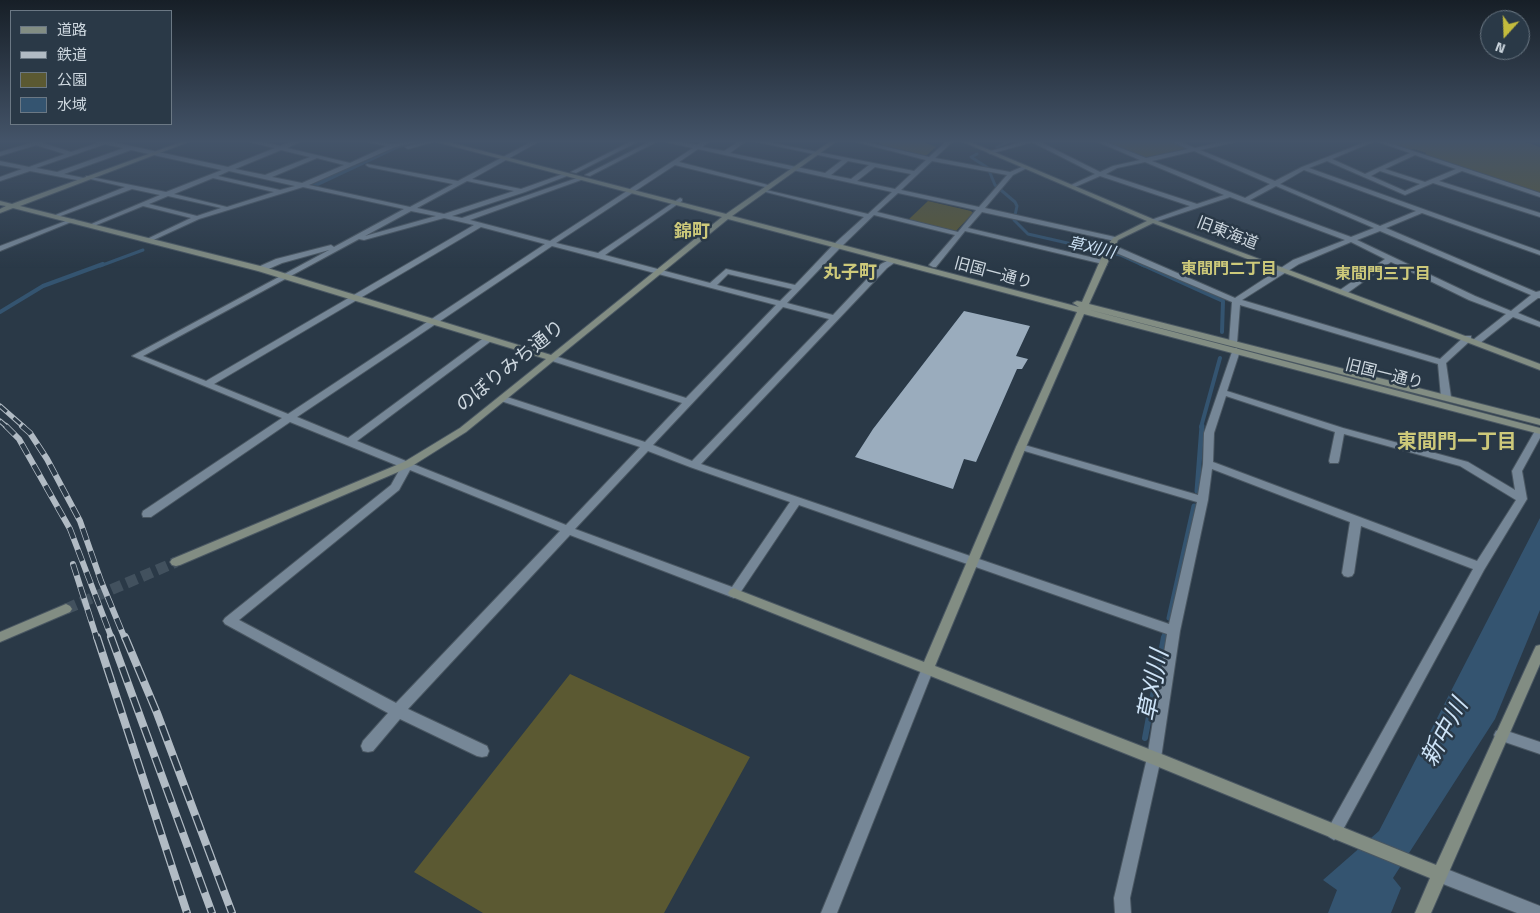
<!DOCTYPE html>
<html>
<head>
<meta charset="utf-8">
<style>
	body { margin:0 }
	#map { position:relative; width:1540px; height:913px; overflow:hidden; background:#2a3947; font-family:"Titillium Web","Noto Sans JP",sans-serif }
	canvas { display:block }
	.legend { position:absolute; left:10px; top:10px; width:162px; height:115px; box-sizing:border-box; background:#2a3947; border:1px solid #6b7884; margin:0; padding:6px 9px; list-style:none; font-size:15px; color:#cdd7df }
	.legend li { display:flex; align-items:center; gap:10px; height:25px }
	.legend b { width:25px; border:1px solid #6b7884 }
	.north { position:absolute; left:1480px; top:10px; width:50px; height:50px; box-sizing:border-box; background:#2a3947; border:1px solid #6b7884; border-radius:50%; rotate:200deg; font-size:14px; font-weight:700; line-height:20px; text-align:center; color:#cdd7df }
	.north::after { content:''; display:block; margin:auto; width:18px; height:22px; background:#c4bc3d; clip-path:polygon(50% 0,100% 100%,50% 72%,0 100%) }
</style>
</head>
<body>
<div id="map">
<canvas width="1540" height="913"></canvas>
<ul class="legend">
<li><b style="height:6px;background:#828d83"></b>道路</li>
<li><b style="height:6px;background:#b1bbc4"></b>鉄道</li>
<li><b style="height:14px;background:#5b5932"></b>公園</li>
<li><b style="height:14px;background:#345470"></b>水域</li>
</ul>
<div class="north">N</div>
</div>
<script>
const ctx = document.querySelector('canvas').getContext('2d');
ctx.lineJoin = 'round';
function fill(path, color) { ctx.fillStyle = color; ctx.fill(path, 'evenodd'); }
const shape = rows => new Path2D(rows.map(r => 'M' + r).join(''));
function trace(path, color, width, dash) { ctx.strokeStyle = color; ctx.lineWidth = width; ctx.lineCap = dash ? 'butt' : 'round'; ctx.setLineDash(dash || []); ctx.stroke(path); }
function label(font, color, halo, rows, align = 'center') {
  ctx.font = font + ' "Titillium Web","Noto Sans JP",sans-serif'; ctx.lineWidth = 5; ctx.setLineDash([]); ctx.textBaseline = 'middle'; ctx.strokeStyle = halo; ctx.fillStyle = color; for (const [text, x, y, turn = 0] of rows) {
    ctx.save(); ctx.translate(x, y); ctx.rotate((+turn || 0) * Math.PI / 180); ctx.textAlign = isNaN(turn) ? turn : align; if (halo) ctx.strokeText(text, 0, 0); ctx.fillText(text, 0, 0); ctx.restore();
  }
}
fill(shape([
	[882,141,921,141,936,147,927,155,922,155,878,144],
	[1119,141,1170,141,1187,149,1143,158,1108,143],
	[1383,141,1513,141,1529,143,1540,147,1540,194,1424,155,1426,153,1414,149,1411,150],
	[928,201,971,211,973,213,956,231,908,220],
	[570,674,750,757,664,913,483,913,414,872]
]), '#5b5932');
fill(shape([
	[419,141,430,141,399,148,318,186,312,185,325,176,361,163,396,147],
	[1540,518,1540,610,1495,719,1393,878,1401,888,1391,913,1328,913,1337,890,1323,880,1379,831]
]), '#345470');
trace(shape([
	[997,147,1010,141],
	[977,154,971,157,988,168,995,185,1015,202,1017,206,1014,220,1028,234,1120,255,1144,266],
	[100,266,143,250]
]), '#345470', 3);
trace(shape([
	[1141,264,1223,301,1222,332],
	[0,312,43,286,103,264],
	[1201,427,1220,358]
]), '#345470', 4);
trace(shape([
	[1197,491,1202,426],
	[1169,618,1194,506],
	[1164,639,1165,633]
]), '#345470', 5);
trace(shape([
	[1145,738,1164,637]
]), '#345470', 6);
fill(shape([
	[964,311,1030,326,1016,356,1028,359,1022,369,1017,369,976,462,964,459,953,489,855,457,873,429]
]), '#9aacbd');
trace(shape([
	[66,609,176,562]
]), '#42515e', 11, [11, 5.5]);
const street = shape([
	[38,141,46,141,42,143,71,152,98,143,95,141,107,141,228,167,275,148,250,142,249,141,257,141,280,146,294,141,301,141,287,148,350,163,387,146,368,142,367,141,393,144,417,141,416,142,395,147,309,185,410,207,453,184,369,167,366,165,367,164,458,181,533,141,540,141,472,179,521,189,563,174,567,174,567,176,525,192,452,216,462,218,577,178,581,178,581,180,470,220,550,241,693,148,667,142,666,141,675,141,697,145,704,141,710,141,702,147,724,151,740,141,746,141,730,153,825,173,842,160,753,141,762,141,914,171,926,160,853,141,861,141,929,157,947,141,953,141,935,158,1010,172,1024,166,1029,167,1013,175,985,208,1115,237,1119,239,1115,241,982,212,968,228,1107,261,1107,265,965,231,936,267,933,267,929,265,955,235,874,215,839,249,787,303,833,315,881,264,891,259,895,261,894,263,887,268,701,464,1169,624,1197,502,1018,449,1016,447,1021,444,1198,495,1203,464,1204,433,1233,349,1236,348,1240,351,1227,391,1343,428,1468,462,1515,490,1512,471,1536,429,1540,428,1540,438,1522,471,1527,499,1484,570,1339,837,1334,840,1329,837,1326,832,1329,827,1473,569,1361,526,1354,573,1352,576,1348,577,1344,576,1342,573,1350,522,1212,469,1208,500,1180,631,1161,758,1130,898,1131,913,1115,913,1114,898,1147,758,1167,634,799,505,738,596,734,598,570,535,408,709,487,746,489,751,487,756,482,757,477,756,400,719,373,751,368,752,363,751,361,746,363,741,388,713,225,624,223,621,225,618,391,485,401,467,290,422,151,517,143,517,142,514,143,511,282,418,132,356,329,250,282,263,264,271,258,271,258,267,276,259,331,245,334,247,404,209,303,187,199,219,149,242,145,240,147,239,191,218,143,206,94,226,89,225,160,195,132,189,58,217,53,216,125,187,86,178,86,176,166,192,222,170,131,150,64,174,84,178,85,179,82,181,30,171,0,181,0,177,22,169,0,165,0,161,29,167,65,154,36,145,0,156,0,152,38,141],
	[105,144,124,148,57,172,36,168,105,144],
	[698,149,892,192,868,214,762,189,762,191,864,217,833,245,795,285,726,269,710,283,605,255,682,201,682,199,680,198,598,253,556,243,675,165,769,188,772,186,679,162,698,149],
	[281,150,310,157,265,175,235,169,281,150],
	[317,158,344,165,302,183,272,177,317,158],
	[848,161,869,165,851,179,831,175,848,161],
	[932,161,1007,175,979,207,901,190,932,161],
	[875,167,911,174,895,189,857,181,875,167],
	[229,171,295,186,280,190,218,176,229,171],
	[213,178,274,192,227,207,174,194,213,178],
	[467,181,514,191,444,214,417,208,467,181],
	[898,193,976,210,958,232,877,212,898,193],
	[168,196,221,208,197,216,149,204,168,196],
	[411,211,436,216,365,236,411,211],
	[444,218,474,225,206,381,143,356,359,239,364,240,444,218],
	[481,227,545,244,288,414,214,384,481,227],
	[552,246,776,305,686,398,555,356,549,356,548,358,549,360,682,403,645,442,507,397,501,397,499,399,501,401,640,447,566,525,413,464,412,462,406,461,357,441,491,341,491,337,485,337,348,438,297,417,552,246],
	[728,274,792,289,780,301,717,285,728,274],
	[783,307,829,319,692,461,653,445,783,307],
	[1226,396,1335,432,1329,461,1330,463,1338,463,1339,461,1344,434,1460,466,1516,500,1477,561,1213,462,1214,433,1226,396],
	[648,451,690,467,790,502,732,587,575,529,648,451],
	[410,470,560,531,396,703,239,620,399,490,410,470],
	[428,141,436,141,408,149,405,147,428,141],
	[632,141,639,141,576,173,571,172,632,141],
	[651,141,658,141,590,176,585,175,651,141],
	[1026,141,1038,141,1100,172,1113,166,1140,160,1096,141,1103,141,1146,158,1188,149,1171,141,1178,141,1195,148,1227,141,1236,141,1235,142,1200,150,1275,181,1302,167,1368,141,1375,141,1332,159,1365,174,1410,153,1376,141,1383,141,1540,193,1540,197,1462,171,1439,181,1540,213,1540,217,1433,183,1405,195,1327,161,1309,168,1540,251,1540,255,1422,213,1386,228,1536,292,1540,291,1540,298,1538,298,1518,313,1540,322,1540,327,1513,317,1479,344,1473,344,1473,340,1506,314,1469,300,1391,262,1346,294,1340,294,1340,290,1385,259,1351,242,1299,264,1242,300,1440,359,1465,336,1471,336,1471,340,1446,363,1451,397,1449,399,1446,400,1441,397,1438,364,1240,305,1237,343,1236,345,1230,345,1229,343,1232,302,1107,249,1107,245,1113,245,1235,298,1293,260,1345,240,1230,197,1155,222,1151,222,1151,220,1190,206,1100,176,1075,187,1071,187,1071,185,1095,174,1032,142,990,154,987,152,1026,141],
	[1194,151,1270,184,1245,198,1152,161,1194,151],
	[1415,155,1456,169,1425,182,1385,169,1415,155],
	[1145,162,1224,195,1197,204,1106,174,1117,168,1145,162],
	[1304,170,1416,211,1380,226,1280,184,1304,170],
	[1380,171,1420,184,1405,191,1371,176,1380,171],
	[1276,186,1374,228,1351,237,1250,200,1276,186],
	[1380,231,1531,295,1511,311,1475,296,1357,240,1380,231],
	[71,219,76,220,0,251,0,246,71,219],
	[928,663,933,664,934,668,837,913,821,913,922,668,923,664,928,663],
	[1501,729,1540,742,1540,754,1496,739,1494,735,1496,731,1501,729],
	[1439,866,1540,906,1540,913,1517,913,1433,880,1431,874,1433,868,1439,866]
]);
const secondary = shape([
	[184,141,191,141,20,206,264,267,551,355,722,217,437,142,436,141,444,141,726,214,831,141,837,141,732,216,1079,307,1073,303,1077,301,1082,302,1106,247,1113,238,1147,221,961,141,968,141,1155,220,1540,364,1540,370,1153,223,1118,240,1089,304,1540,419,1540,425,1086,309,1540,428,1540,434,1084,314,1026,447,935,666,1159,753,1436,865,1534,650,1536,646,1540,645,1540,664,1431,913,1415,913,1430,878,1149,763,730,596,728,593,730,590,734,588,738,590,924,662,1016,447,1077,312,728,219,466,432,412,466,180,565,176,566,172,565,170,562,172,559,404,462,460,428,546,359,258,271,13,208,0,213,0,209,6,206,0,205,0,201,12,204,184,141],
	[66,604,70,606,72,609,70,612,0,642,0,632,66,604]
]);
trace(street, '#4a5762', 2);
trace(secondary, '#4a5762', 2);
fill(street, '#768797');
fill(secondary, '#828d83');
const railFar2 = shape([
	[0,406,24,427],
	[0,421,7,427]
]);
const railFar1 = shape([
	[6,426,19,439,70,529,112,639],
	[22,426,30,433,47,459,80,521,101,581,125,639],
	[73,564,97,639]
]);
const rail = shape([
	[97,637,187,913],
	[111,637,212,913],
	[125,637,157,713,232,913]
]);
trace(railFar2, '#b1bbc4', 5);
trace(railFar1, '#b1bbc4', 6);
trace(rail, '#b1bbc4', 8);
trace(railFar2, '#2a3947', 3, [9]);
trace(railFar1, '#2a3947', 4.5, [12]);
trace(rail, '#2a3947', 5.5, [16]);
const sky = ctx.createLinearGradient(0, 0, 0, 268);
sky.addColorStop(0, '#171f27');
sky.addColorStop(0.53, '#445469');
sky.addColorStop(1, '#44546900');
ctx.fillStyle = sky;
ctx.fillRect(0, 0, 1540, 268);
label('16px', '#cdd7df', '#2a3947', [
	["旧東海道",1227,234,21],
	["旧国一通り",993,274,15],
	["旧国一通り",1384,375,14]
]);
label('italic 16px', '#cee4f8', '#2a3947', [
	["草刈川",1091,249,13]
]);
label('bold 16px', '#cdc97a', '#2a3947', [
	["東間門二丁目",1229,270],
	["東間門三丁目",1383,275]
]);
label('bold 18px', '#cdc97a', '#2a3947', [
	["錦町",692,233],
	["丸子町",850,274]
]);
label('19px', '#cdd7df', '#2a3947', [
	["のぼりみち通り",511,367,-39]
]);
label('bold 20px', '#cdc97a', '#2a3947', [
	["東間門一丁目",1457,443]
]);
label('italic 24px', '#cee4f8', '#2a3947', [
	["草刈川",1155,686,-79],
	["新中川",1446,733,-62]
]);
</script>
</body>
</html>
